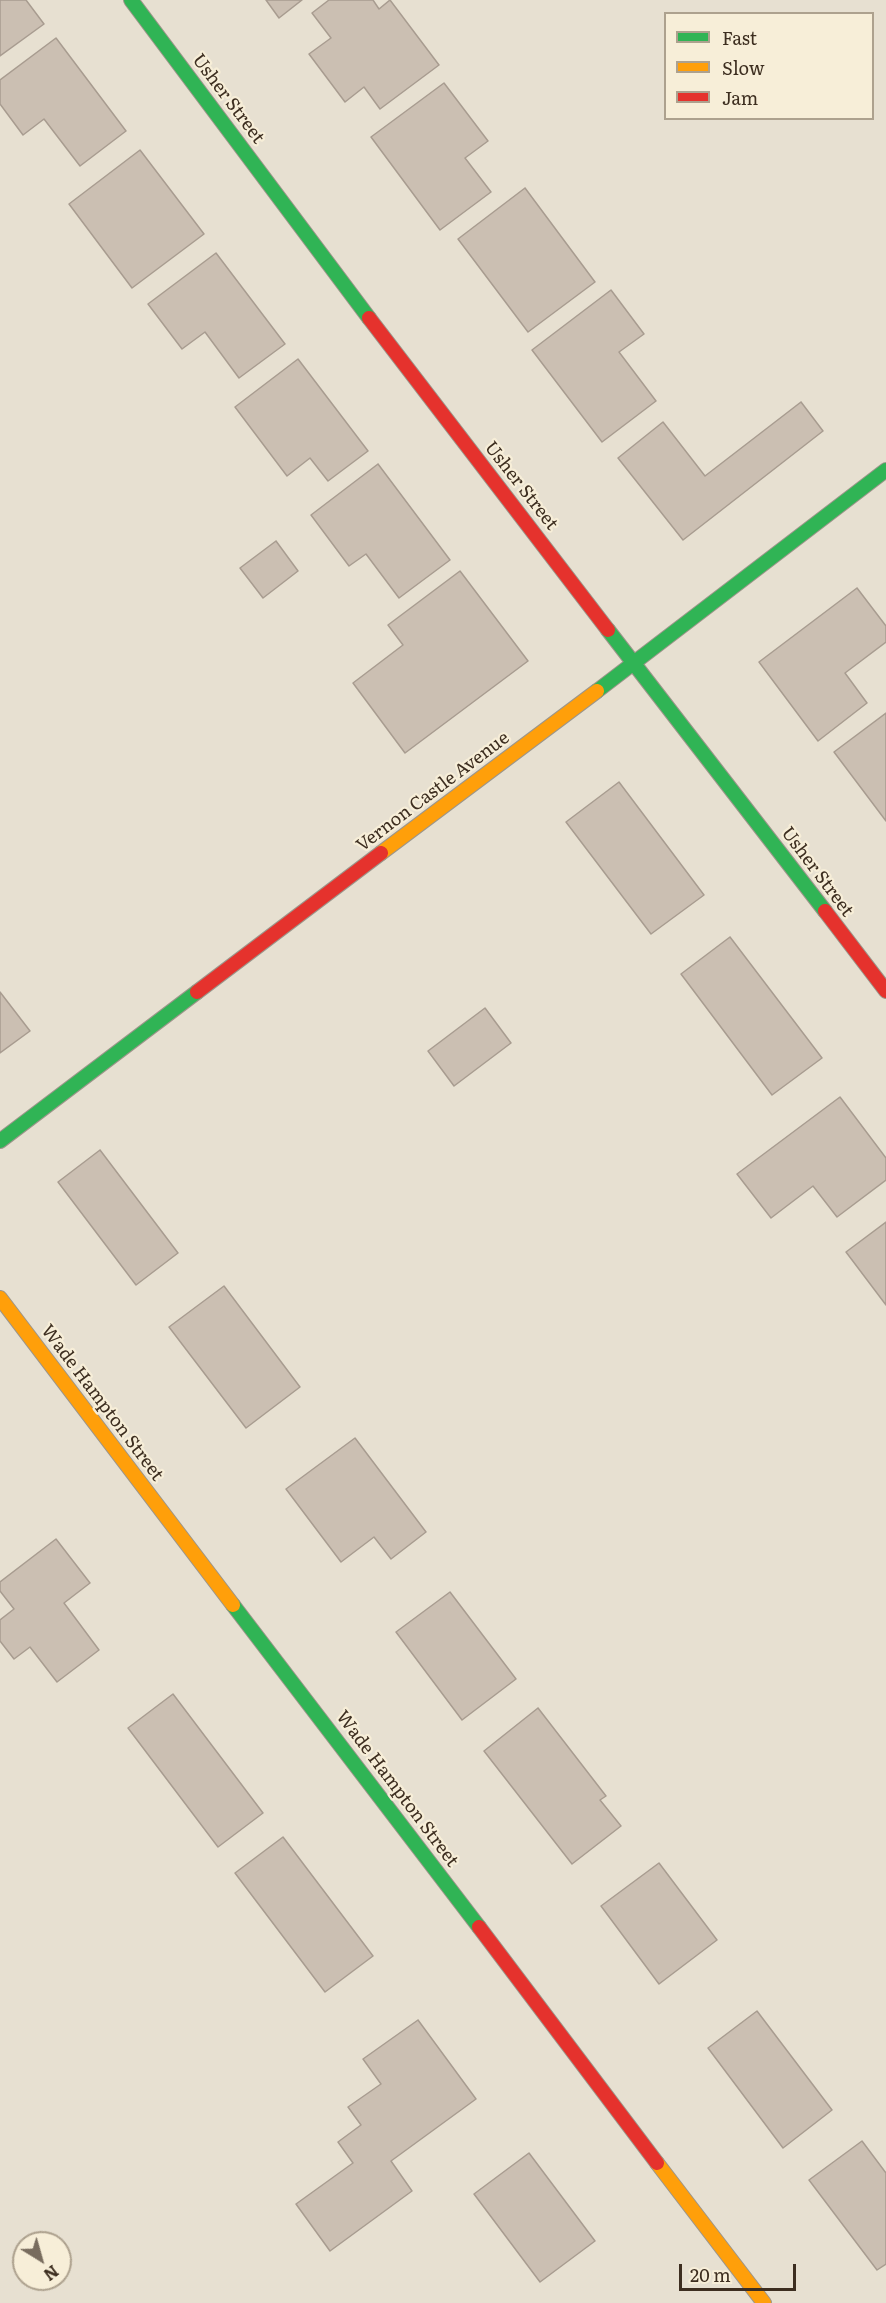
<!DOCTYPE html>
<html>
<head>
<meta charset="utf-8">
<style>
	body { margin:0 }
	#map { position:relative; width:886px; height:2303px; overflow:hidden; background:#e7e0d1; font-family:Literata,serif }
	canvas { display:block }
	.legend { position:absolute; left:664px; top:12px; width:210px; height:108px; box-sizing:border-box; background:#f7eed8; border:2px solid #ada18e; margin:0; padding:8px 10px; list-style:none; font-size:18px; color:#3d2e20 }
	.legend li { display:flex; align-items:center; gap:12px; height:30px }
	.legend b { width:30px; border:2px solid #ada18e }
	.north { position:absolute; left:12px; top:2231px; width:60px; height:60px; box-sizing:border-box; background:#f7eed8; border:2px solid #ada18e; border-radius:50%; rotate:143deg; font-size:16px; font-weight:700; line-height:24px; text-align:center; color:#3d2e20 }
	.north::after { content:''; display:block; margin:auto; width:21px; height:27px; background:#786c5e; clip-path:polygon(50% 0,100% 100%,50% 72%,0 100%) }
	.scale { position:absolute; left:679px; top:2264px; width:117px; height:27px; box-sizing:border-box; border:3px solid #3d2e20; border-top:0; padding-left:8px; font-size:18px; line-height:21px; white-space:nowrap; color:#3d2e20; -webkit-text-stroke:4px #f7eed8; paint-order:stroke }
</style>
</head>
<body>
<div id="map">
<canvas width="886" height="2303"></canvas>
<ul class="legend">
<li><b style="height:8px;background:#30b455"></b>Fast</li>
<li><b style="height:8px;background:#ff9f0a"></b>Slow</li>
<li><b style="height:8px;background:#e5322d"></b>Jam</li>
</ul>
<div class="north">N</div>
<div class="scale">20 m</div>
</div>
<script>
const ctx = document.querySelector('canvas').getContext('2d');
ctx.lineJoin = 'round';
function fill(path, color) { ctx.fillStyle = color; ctx.fill(path, 'evenodd'); }
const shape = rows => new Path2D(rows.map(r => 'M' + r).join(''));
function trace(path, color, width, dash) { ctx.strokeStyle = color; ctx.lineWidth = width; ctx.lineCap = dash ? 'butt' : 'round'; ctx.setLineDash(dash || []); ctx.stroke(path); }
function label(font, color, halo, rows, align = 'center') {
  ctx.font = font + ' Literata,serif'; ctx.lineWidth = 4.5; ctx.setLineDash([]); ctx.textBaseline = 'middle'; ctx.strokeStyle = halo; ctx.fillStyle = color; for (const [text, x, y, turn = 0] of rows) {
    ctx.save(); ctx.translate(x, y); ctx.rotate((+turn || 0) * Math.PI / 180); ctx.textAlign = isNaN(turn) ? turn : align; if (halo) ctx.strokeText(text, 0, 0); ctx.fillText(text, 0, 0); ctx.restore();
  }
}
const building = shape([
	[0,0,26,0,44,24,0,56,0,0],
	[266,0,302,0,279,18,266,0],
	[329,0,373,0,379,9,390,0,439,65,380,109,364,87,345,102,309,54,331,38,312,13,329,0],
	[56,38,126,131,80,166,44,119,23,135,0,104,0,80,56,38],
	[444,83,488,141,465,158,491,192,440,230,371,137,444,83],
	[140,150,204,234,132,288,69,204,140,150],
	[525,188,595,282,528,332,458,239,525,188],
	[216,253,285,344,239,378,205,332,182,349,148,304,216,253],
	[611,290,644,334,619,352,656,401,602,442,532,350,611,290],
	[298,359,368,451,328,481,310,458,287,476,235,407,298,359],
	[801,402,823,431,683,540,618,458,663,422,705,476,801,402],
	[378,464,450,560,399,598,366,554,349,566,311,515,378,464],
	[276,541,298,571,263,598,240,568,276,541],
	[460,571,528,661,405,753,353,683,403,645,388,625,460,571],
	[857,588,886,626,886,642,845,673,867,703,818,741,759,662,857,588],
	[886,713,886,821,834,752,886,713],
	[619,782,704,895,651,934,566,822,619,782],
	[730,937,822,1058,772,1095,681,974,730,937],
	[0,992,30,1031,0,1053,0,992],
	[485,1008,511,1043,454,1086,428,1051,485,1008],
	[840,1097,886,1158,886,1180,837,1217,813,1186,771,1218,737,1174,840,1097],
	[100,1150,178,1253,136,1285,58,1182,100,1150],
	[886,1222,886,1305,846,1252,886,1222],
	[224,1286,300,1387,246,1428,169,1327,224,1286],
	[355,1438,426,1532,391,1559,374,1537,341,1562,286,1489,355,1438],
	[56,1539,90,1583,64,1603,99,1650,57,1682,30,1647,14,1659,0,1641,0,1620,14,1609,0,1591,0,1582,56,1539],
	[450,1592,516,1679,462,1720,396,1632,450,1592],
	[173,1694,263,1813,218,1847,128,1728,173,1694],
	[538,1708,606,1796,600,1800,621,1826,572,1864,484,1751,538,1708],
	[283,1837,373,1956,325,1992,235,1873,283,1837],
	[659,1863,717,1940,659,1984,601,1906,659,1863],
	[757,2011,832,2110,783,2148,708,2048,757,2011],
	[418,2020,476,2099,391,2161,412,2191,330,2251,296,2204,353,2163,338,2142,361,2125,348,2107,381,2084,363,2059,418,2020],
	[862,2141,886,2173,886,2264,877,2270,809,2180,862,2141],
	[529,2153,595,2241,540,2282,474,2194,529,2153]
]);
fill(building, '#cbbfb2');
trace(building, '#a89c90', 1.5);
const fast = shape([
	[131,0,369,318],
	[608,630,825,911],
	[597,691,886,470],
	[0,1141,197,992],
	[233,1605,479,1927]
]);
const slow = shape([
	[381,853,597,691],
	[0,1298,233,1605],
	[657,2163,764,2303]
]);
const jam = shape([
	[369,318,608,630],
	[825,911,886,991],
	[197,992,381,853],
	[479,1927,657,2163]
]);
trace(fast, '#9c958a', 16);
trace(slow, '#9c958a', 16);
trace(jam, '#9c958a', 16);
trace(fast, '#30b455', 14);
trace(slow, '#ff9f0a', 14);
trace(jam, '#e5322d', 14);
label('18px', '#3d2e20', '#f7eed8', [
	["Usher Street",228,99,53],
	["Usher Street",521,486,52],
	["Vernon Castle Avenue",433,792,-37],
	["Usher Street",817,872,53],
	["Wade Hampton Street",102,1403,53],
	["Wade Hampton Street",397,1789,53]
]);
</script>
</body>
</html>
